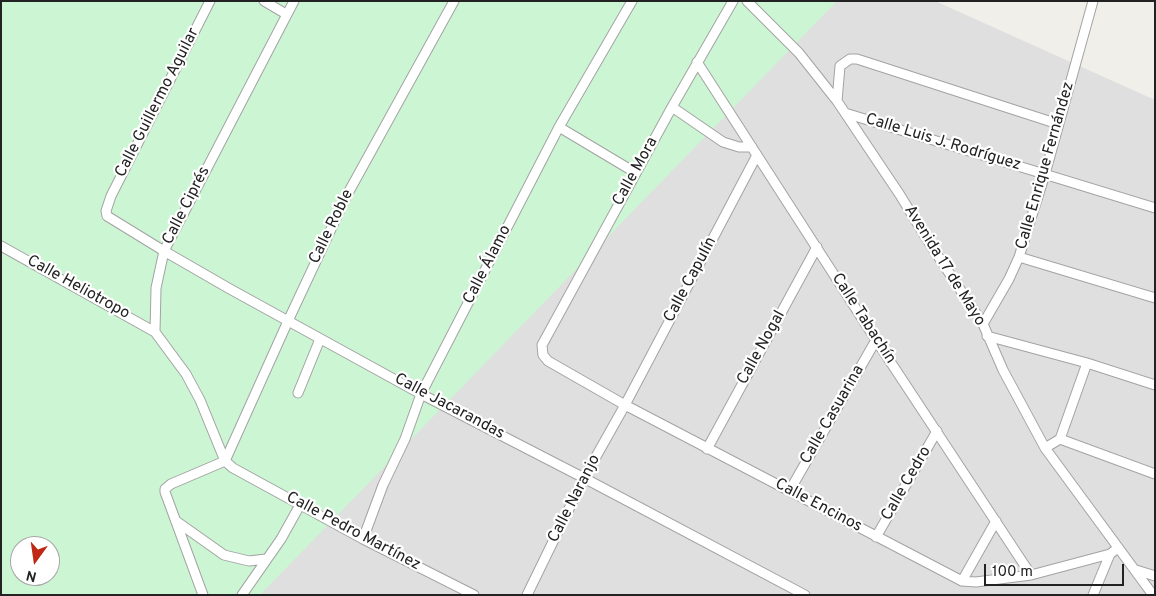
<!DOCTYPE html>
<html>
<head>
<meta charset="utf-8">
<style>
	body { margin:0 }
	#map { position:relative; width:1156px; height:596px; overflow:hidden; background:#f1efe9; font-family:Overpass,sans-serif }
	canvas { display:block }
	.frame { position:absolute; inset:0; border:2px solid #222; pointer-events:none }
	.north { position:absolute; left:10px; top:536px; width:50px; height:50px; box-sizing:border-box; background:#fff; border:1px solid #a7a7a7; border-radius:50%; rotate:194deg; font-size:14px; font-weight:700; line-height:20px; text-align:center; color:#222 }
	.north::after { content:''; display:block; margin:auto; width:18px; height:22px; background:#bf2814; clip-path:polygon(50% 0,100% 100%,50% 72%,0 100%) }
	.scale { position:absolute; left:984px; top:564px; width:140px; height:22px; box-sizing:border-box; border:2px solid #222; border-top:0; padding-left:6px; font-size:15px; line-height:18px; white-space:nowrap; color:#222; -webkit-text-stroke:4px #fff; paint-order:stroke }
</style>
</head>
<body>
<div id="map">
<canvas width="1156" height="596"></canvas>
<div class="frame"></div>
<div class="north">N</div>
<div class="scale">100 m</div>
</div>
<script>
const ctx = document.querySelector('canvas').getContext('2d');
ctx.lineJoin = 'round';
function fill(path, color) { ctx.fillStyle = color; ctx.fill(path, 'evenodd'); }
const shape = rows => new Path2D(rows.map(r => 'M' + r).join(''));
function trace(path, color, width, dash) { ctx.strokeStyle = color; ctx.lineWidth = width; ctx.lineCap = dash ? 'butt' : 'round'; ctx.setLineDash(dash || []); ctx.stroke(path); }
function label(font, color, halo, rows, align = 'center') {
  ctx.font = font + ' Overpass,sans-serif'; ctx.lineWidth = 4.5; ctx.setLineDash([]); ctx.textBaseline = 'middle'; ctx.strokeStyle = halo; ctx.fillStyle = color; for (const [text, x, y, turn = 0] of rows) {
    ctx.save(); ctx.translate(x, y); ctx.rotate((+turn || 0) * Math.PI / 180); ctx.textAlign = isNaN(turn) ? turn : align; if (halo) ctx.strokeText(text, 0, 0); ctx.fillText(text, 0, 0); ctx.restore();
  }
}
fill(shape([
	[145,1,935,1,1155,100,1155,595,130,595]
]), '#e0dfdf');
fill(shape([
	[1,1,837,1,260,595,1,595],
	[20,546,50,546,50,576,20,576]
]), '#ccf5d4');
const street = shape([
	[210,1,111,196,106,211,107,216,164,251,230,289,421,394,584,478,805,595],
	[264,1,286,14],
	[733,1,672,107,542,345,543,355,548,361,625,405,962,581,976,582,1031,575,1110,554,1118,548],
	[747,1,799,53,837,101,900,195,928,241,983,324,1003,370,1045,448,1153,595],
	[697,62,876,340,1031,575],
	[837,101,840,66,850,59,857,59,1058,124],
	[672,107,723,142,739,147,752,147],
	[845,113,1155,208],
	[559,127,636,173],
	[1,246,155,332,186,374,200,400,225,461,233,468,363,539,474,595],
	[1019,257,1155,298],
	[983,324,1009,279,1019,257,1045,174,1093,1],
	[155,332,156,288,164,251,294,1],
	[987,336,1087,363,1155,385],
	[298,393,320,339],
	[1060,439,1087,363],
	[1045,448,1060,439,1155,474],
	[707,449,817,247],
	[790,490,876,340],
	[176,521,224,555,249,561,266,559],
	[876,537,937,431],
	[363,539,383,485,405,439,421,394,559,127,632,1],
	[1136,570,1155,576],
	[962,581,996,521],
	[203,595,165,492,165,489,171,484,225,461,288,321,347,195,454,1],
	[242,595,281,539,300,505],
	[527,595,584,478,625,405,757,155],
	[1093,595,1110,554]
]);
trace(street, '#a3a3a3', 11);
trace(street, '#fff', 9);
label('16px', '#222', '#fff', [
	["Calle Guillermo Aguilar",158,103,-63],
	["Calle Luis J. Rodríguez",943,143,17],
	["Calle Enrique Fernández",1046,166,-74],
	["Calle Mora",636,172,-61],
	["Calle Ciprés",187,206,-63],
	["Calle Roble",332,227,-64],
	["Calle Álamo",488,265,-63],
	["Avenida 17 de Mayo",944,266,58],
	["Calle Capulín",691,280,-62],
	["Calle Heliotropo",78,288,29],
	["Calle Tabachín",863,319,57],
	["Calle Nogal",762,348,-61],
	["Calle Jacarandas",449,407,28],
	["Calle Casuarina",833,415,-60],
	["Calle Cedro",907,484,-60],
	["Calle Naranjo",575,499,-63],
	["Calle Encinos",818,506,28],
	["Calle Pedro Martínez",353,532,28]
]);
</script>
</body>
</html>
